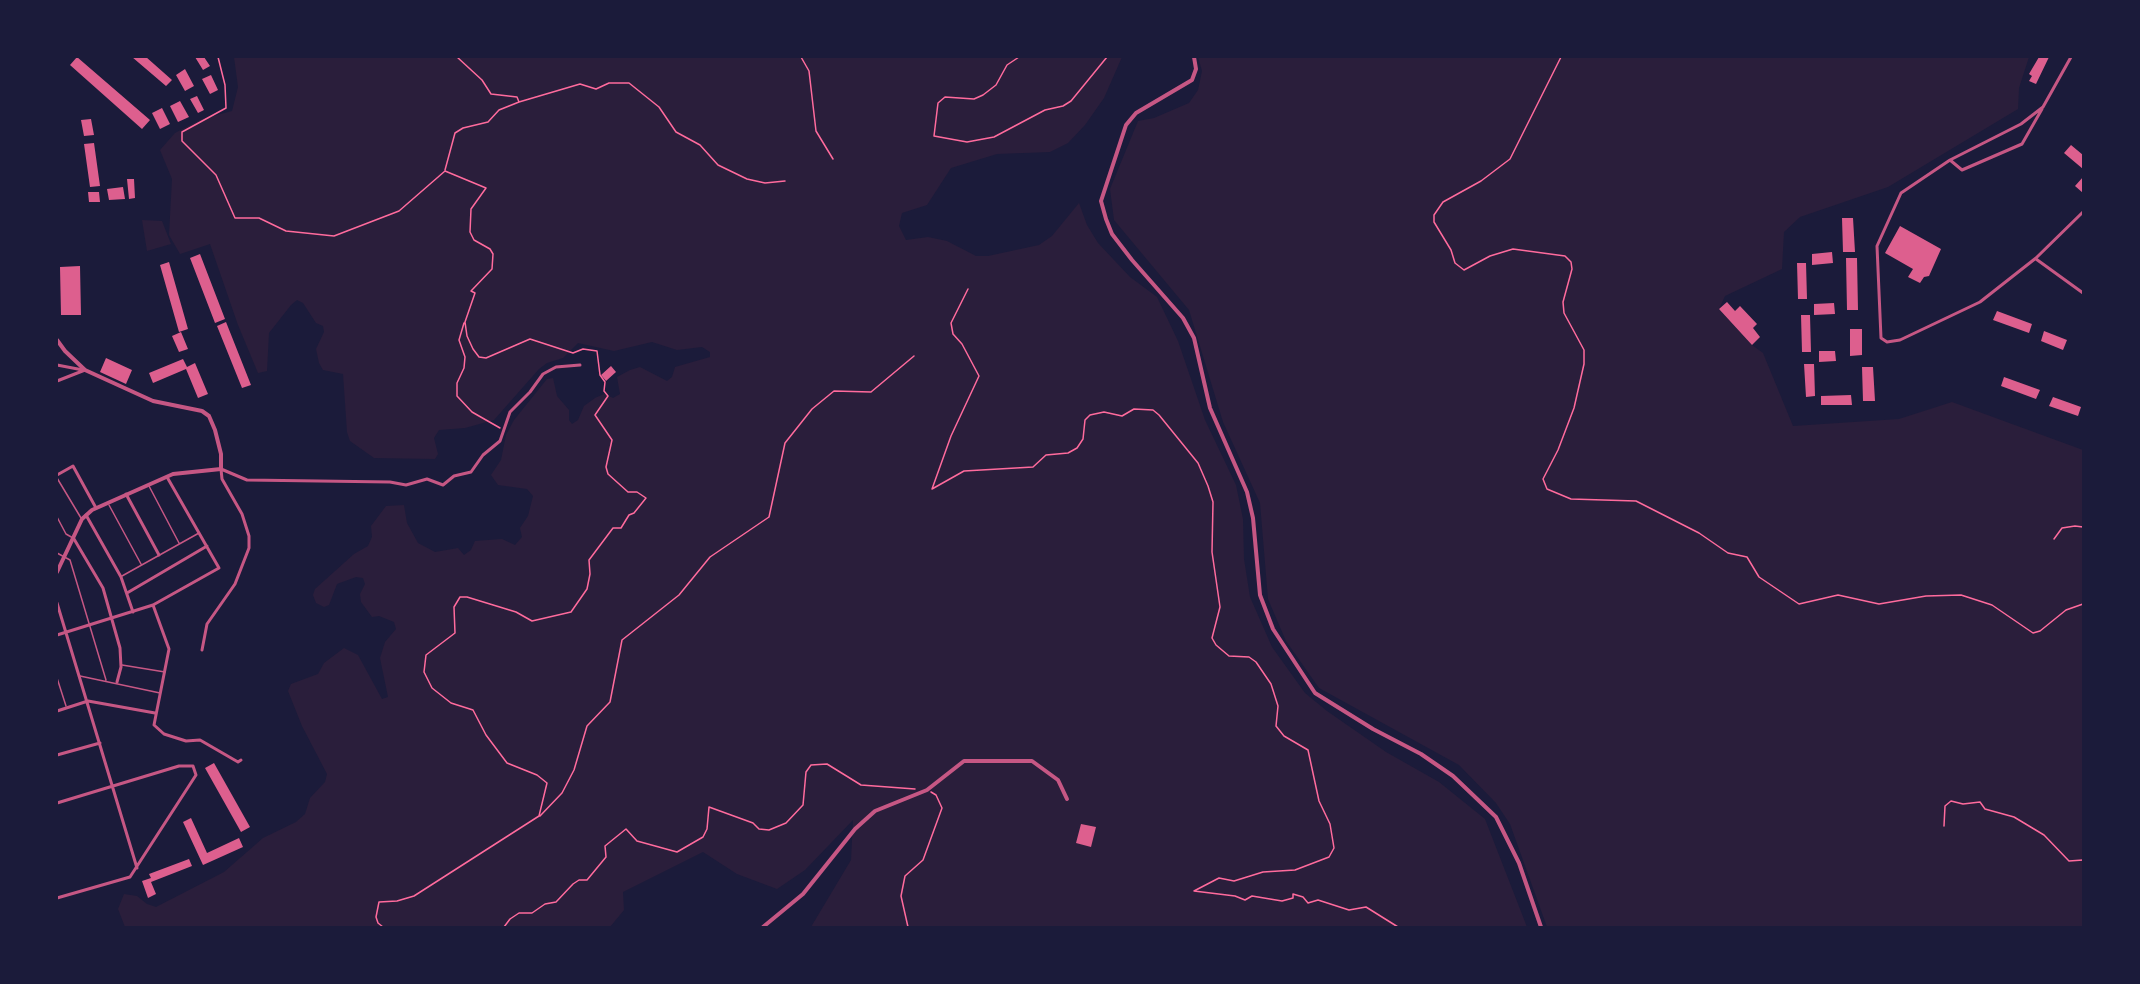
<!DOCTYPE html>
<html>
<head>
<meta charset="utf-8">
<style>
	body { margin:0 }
	#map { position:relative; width:2140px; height:984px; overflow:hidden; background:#1b1b3a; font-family:"Noto Sans",sans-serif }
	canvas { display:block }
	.frame { position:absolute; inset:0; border:58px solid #1b1b3a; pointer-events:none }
</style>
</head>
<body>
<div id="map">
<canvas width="2140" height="984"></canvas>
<div class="frame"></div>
</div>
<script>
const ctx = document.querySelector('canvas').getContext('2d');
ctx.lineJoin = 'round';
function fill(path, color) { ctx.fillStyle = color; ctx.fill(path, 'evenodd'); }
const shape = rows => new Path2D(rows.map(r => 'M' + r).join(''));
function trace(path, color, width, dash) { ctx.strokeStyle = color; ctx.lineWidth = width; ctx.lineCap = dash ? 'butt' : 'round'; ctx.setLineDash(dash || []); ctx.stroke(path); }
fill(shape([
	[234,57,1122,57,1104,98,1085,125,1068,143,1050,152,997,154,951,168,927,205,902,213,899,226,906,240,928,237,947,241,976,256,988,256,1039,245,1052,236,1079,203,1087,225,1098,243,1130,277,1157,297,1178,341,1205,420,1236,485,1243,519,1244,559,1250,597,1272,647,1305,693,1327,711,1386,752,1439,782,1485,819,1527,927,811,927,851,860,853,820,805,870,777,889,737,874,703,852,623,892,624,910,610,927,125,927,118,909,124,894,137,896,147,904,156,907,224,872,263,838,296,822,305,814,310,798,325,782,327,774,302,726,288,691,291,684,318,674,324,663,344,648,358,655,382,699,388,697,380,658,385,642,396,629,394,622,379,616,372,617,361,602,360,594,365,584,363,578,356,577,337,584,329,605,324,607,316,603,313,595,315,589,354,554,368,546,372,537,371,526,386,506,404,505,407,523,418,543,435,552,458,548,464,555,471,550,475,541,502,539,515,545,522,537,520,528,528,516,533,496,527,489,498,485,491,475,501,460,506,435,514,420,547,379,553,378,557,396,569,410,569,420,572,424,578,420,584,406,595,398,604,394,613,398,620,394,617,377,630,370,640,367,667,381,672,377,675,367,710,357,710,352,702,347,677,350,652,342,614,351,578,343,563,358,547,363,539,369,494,420,465,428,439,430,434,438,438,454,435,459,374,458,350,441,347,432,343,374,323,370,319,363,316,349,324,332,323,326,316,323,303,303,297,300,291,305,269,333,267,371,258,373,238,325,210,244,180,254,169,235,172,179,160,150,175,133,202,119,232,111,238,87],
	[1198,57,2029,57,2019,88,2018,109,1888,187,1800,217,1784,232,1782,269,1725,296,1719,309,1752,345,1763,353,1793,426,1899,419,1952,402,2083,450,2083,927,1547,927,1510,824,1496,803,1459,765,1319,688,1286,641,1268,599,1260,503,1223,422,1189,310,1114,220,1110,189,1138,121,1154,118,1189,103,1198,90,1202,71],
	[142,220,162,221,171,244,147,251]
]), '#2a1e3b');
fill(shape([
	[77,57,150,120,142,129,70,65],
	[132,57,146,57,172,80,166,86],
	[195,57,204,57,210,66,203,70],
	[2039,57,2049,57,2036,84,2029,81,2032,76,2029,74],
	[185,69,194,86,185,91,176,75],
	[211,75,218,90,210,94,202,79],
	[197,96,204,110,198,113,190,99],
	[180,101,189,117,178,122,170,106],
	[162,108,170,124,160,129,152,113],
	[91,119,94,135,84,136,81,120],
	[94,143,100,186,90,187,84,144],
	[2071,145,2083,155,2083,169,2064,153],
	[2083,177,2083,193,2075,186],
	[127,179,134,179,135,198,129,199],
	[123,187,125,199,109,200,107,189],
	[88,192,99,192,100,202,89,202],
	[1842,218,1853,218,1855,252,1843,252],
	[1900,226,1941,249,1929,276,1924,277,1920,283,1908,277,1913,269,1885,253],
	[1832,252,1833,263,1812,265,1812,254],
	[200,254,225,319,215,323,190,258],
	[1846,258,1857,258,1858,310,1847,310],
	[169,262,188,329,179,332,160,265],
	[1797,263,1806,263,1807,299,1798,299],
	[80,266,81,315,61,315,60,267],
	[1727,302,1735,311,1740,306,1757,324,1753,328,1760,337,1752,345,1719,309],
	[1834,303,1835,314,1814,315,1814,304],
	[1997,311,2032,324,2029,333,1993,320],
	[1801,315,1810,315,1811,352,1802,352],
	[226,322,251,385,242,388,217,326],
	[1850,329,1862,329,1862,355,1850,356],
	[2044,331,2067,340,2063,350,2041,341],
	[181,332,188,349,179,352,172,336],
	[1819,351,1835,351,1836,361,1819,362],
	[106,358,132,370,126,384,100,372],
	[183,359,187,367,195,363,208,394,198,398,186,369,153,383,149,373],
	[1804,364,1814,364,1815,396,1806,397],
	[611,366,616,372,606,381,601,375],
	[1862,367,1873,367,1875,401,1863,401],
	[2004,377,2040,390,2036,399,2001,386],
	[1851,395,1852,405,1821,405,1821,396],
	[2053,397,2081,407,2078,416,2049,406],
	[214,763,250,827,241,832,205,768],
	[191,818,207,853,239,838,243,847,203,865,183,822],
	[1081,824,1096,827,1091,847,1076,843],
	[189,859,192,866,151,882,156,894,148,898,142,881,151,878,149,874]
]), '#dd5f8e');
trace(shape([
	[218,57,225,85,226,108,182,132,182,141,216,175,235,218,259,218,286,231,334,236,399,211,445,171,486,188,471,209,470,232,474,240,490,249,493,254,492,269,471,291,475,293,465,322,467,336,473,349,479,357,486,358,530,339,573,353,583,349,597,351,600,375,605,382,604,391,608,396,595,415,612,440,606,467,608,474,628,492,637,492,646,498,634,513,629,515,621,528,613,528,589,560,590,574,587,589,571,612,532,621,516,612,467,597,460,597,454,607,455,633,426,655,424,672,432,688,451,703,473,710,486,735,507,763,537,775,547,783,539,816,414,896,397,901,379,902,376,917,378,923,383,927],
	[801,57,809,71,816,131,833,159],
	[1019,57,1007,65,996,85,983,95,974,99,945,97,938,103,934,136,967,142,994,137,1045,110,1063,106,1071,101,1107,57],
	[1561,57,1510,159,1481,181,1443,202,1434,215,1434,222,1451,250,1455,263,1464,270,1490,256,1513,249,1565,256,1571,262,1572,269,1563,302,1564,313,1584,350,1584,364,1574,408,1558,450,1543,479,1547,489,1571,499,1636,501,1699,533,1728,553,1747,557,1759,577,1799,604,1838,595,1879,604,1926,596,1961,595,1992,605,2033,633,2040,631,2066,610,2083,604],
	[519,102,580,84,596,89,609,83,629,83,659,107,676,132,700,145,718,165,747,179,765,183,785,181],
	[445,170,455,133,463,128,488,122,499,110,519,102,517,97,491,94,482,80,457,57],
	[968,289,951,323,953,334,962,344,979,376,951,436,932,489,964,471,1033,467,1046,455,1068,453,1077,448,1083,439,1085,420,1090,415,1104,412,1122,416,1134,409,1153,410,1159,415,1198,463,1208,486,1213,502,1212,552,1220,607,1212,638,1216,645,1229,656,1249,657,1256,662,1271,684,1278,706,1276,726,1284,736,1308,750,1319,801,1330,824,1334,848,1329,857,1295,870,1263,872,1234,881,1219,878,1194,891,1235,896,1245,900,1252,896,1282,901,1293,898,1293,894,1303,897,1308,903,1318,900,1349,910,1366,907,1398,927],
	[464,323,459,340,465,357,464,368,457,383,457,396,472,412,500,428],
	[2054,539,2062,528,2075,526,2083,527],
	[540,816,562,793,574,770,587,726,610,702,622,640,679,595,710,557,769,517,785,443,812,409,834,391,871,392,914,356],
	[1944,826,1945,806,1951,801,1963,804,1980,802,1985,809,2014,817,2044,835,2069,861,2083,860],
	[504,927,510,919,519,913,532,913,545,904,556,902,573,884,579,880,587,880,606,857,605,846,626,829,637,841,677,852,703,837,707,829,709,807,753,823,759,829,769,830,786,823,803,805,806,772,811,765,827,764,861,785,915,789],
	[908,927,901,896,905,876,923,860,942,808,936,795,931,792]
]), '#ff6b9d', 1.5);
trace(shape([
	[57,478,81,518],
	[149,486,179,543],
	[109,505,141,564],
	[57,517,66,534,73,538],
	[57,553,70,560,106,680],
	[122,576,199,533],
	[122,665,165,672],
	[80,676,160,693],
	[57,678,66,706],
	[1614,927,1634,927]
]), '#c65784', 1.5);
trace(shape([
	[2071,57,2043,107,2021,124,1950,160,1901,193,1877,246,1881,338,1887,342,1900,340,1980,302,2036,258,2083,212],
	[1950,160,1962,170,2022,144,2042,109],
	[2036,259,2083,293],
	[57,365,83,370],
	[57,381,85,370],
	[57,475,73,466,96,508],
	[167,477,219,568,153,605,169,649,154,725,164,734,186,741,200,740,238,762,241,760],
	[126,494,159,555],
	[86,515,121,577,133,612],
	[74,539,103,588,120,648,121,667,117,682],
	[127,593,207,546],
	[57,603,137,868],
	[57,635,153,605],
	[202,650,207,624,235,584,249,548,249,536,242,514,222,479,221,469,247,480,390,482,406,485,427,479,443,485,454,476,471,472,483,455,500,441,510,412,530,392,543,374,556,367,580,365],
	[57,711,88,701,155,713],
	[57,755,100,743],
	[57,803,179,766,193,766,196,775,130,877,57,898]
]), '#c65784', 3);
trace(shape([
	[1194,57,1196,69,1192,80,1136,113,1126,125,1101,201,1106,219,1112,234,1132,260,1183,318,1194,338,1210,408,1247,492,1253,518,1260,595,1273,629,1315,693,1373,729,1421,754,1453,776,1496,817,1519,863,1541,927],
	[57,340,65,351,85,370,153,401,202,411,209,416,215,430,221,454,221,469,173,474,92,510,82,519,57,572],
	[763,927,803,894,855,829,875,811,927,790,964,761,1032,761,1058,780,1067,799]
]), '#c65784', 4);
</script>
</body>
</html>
